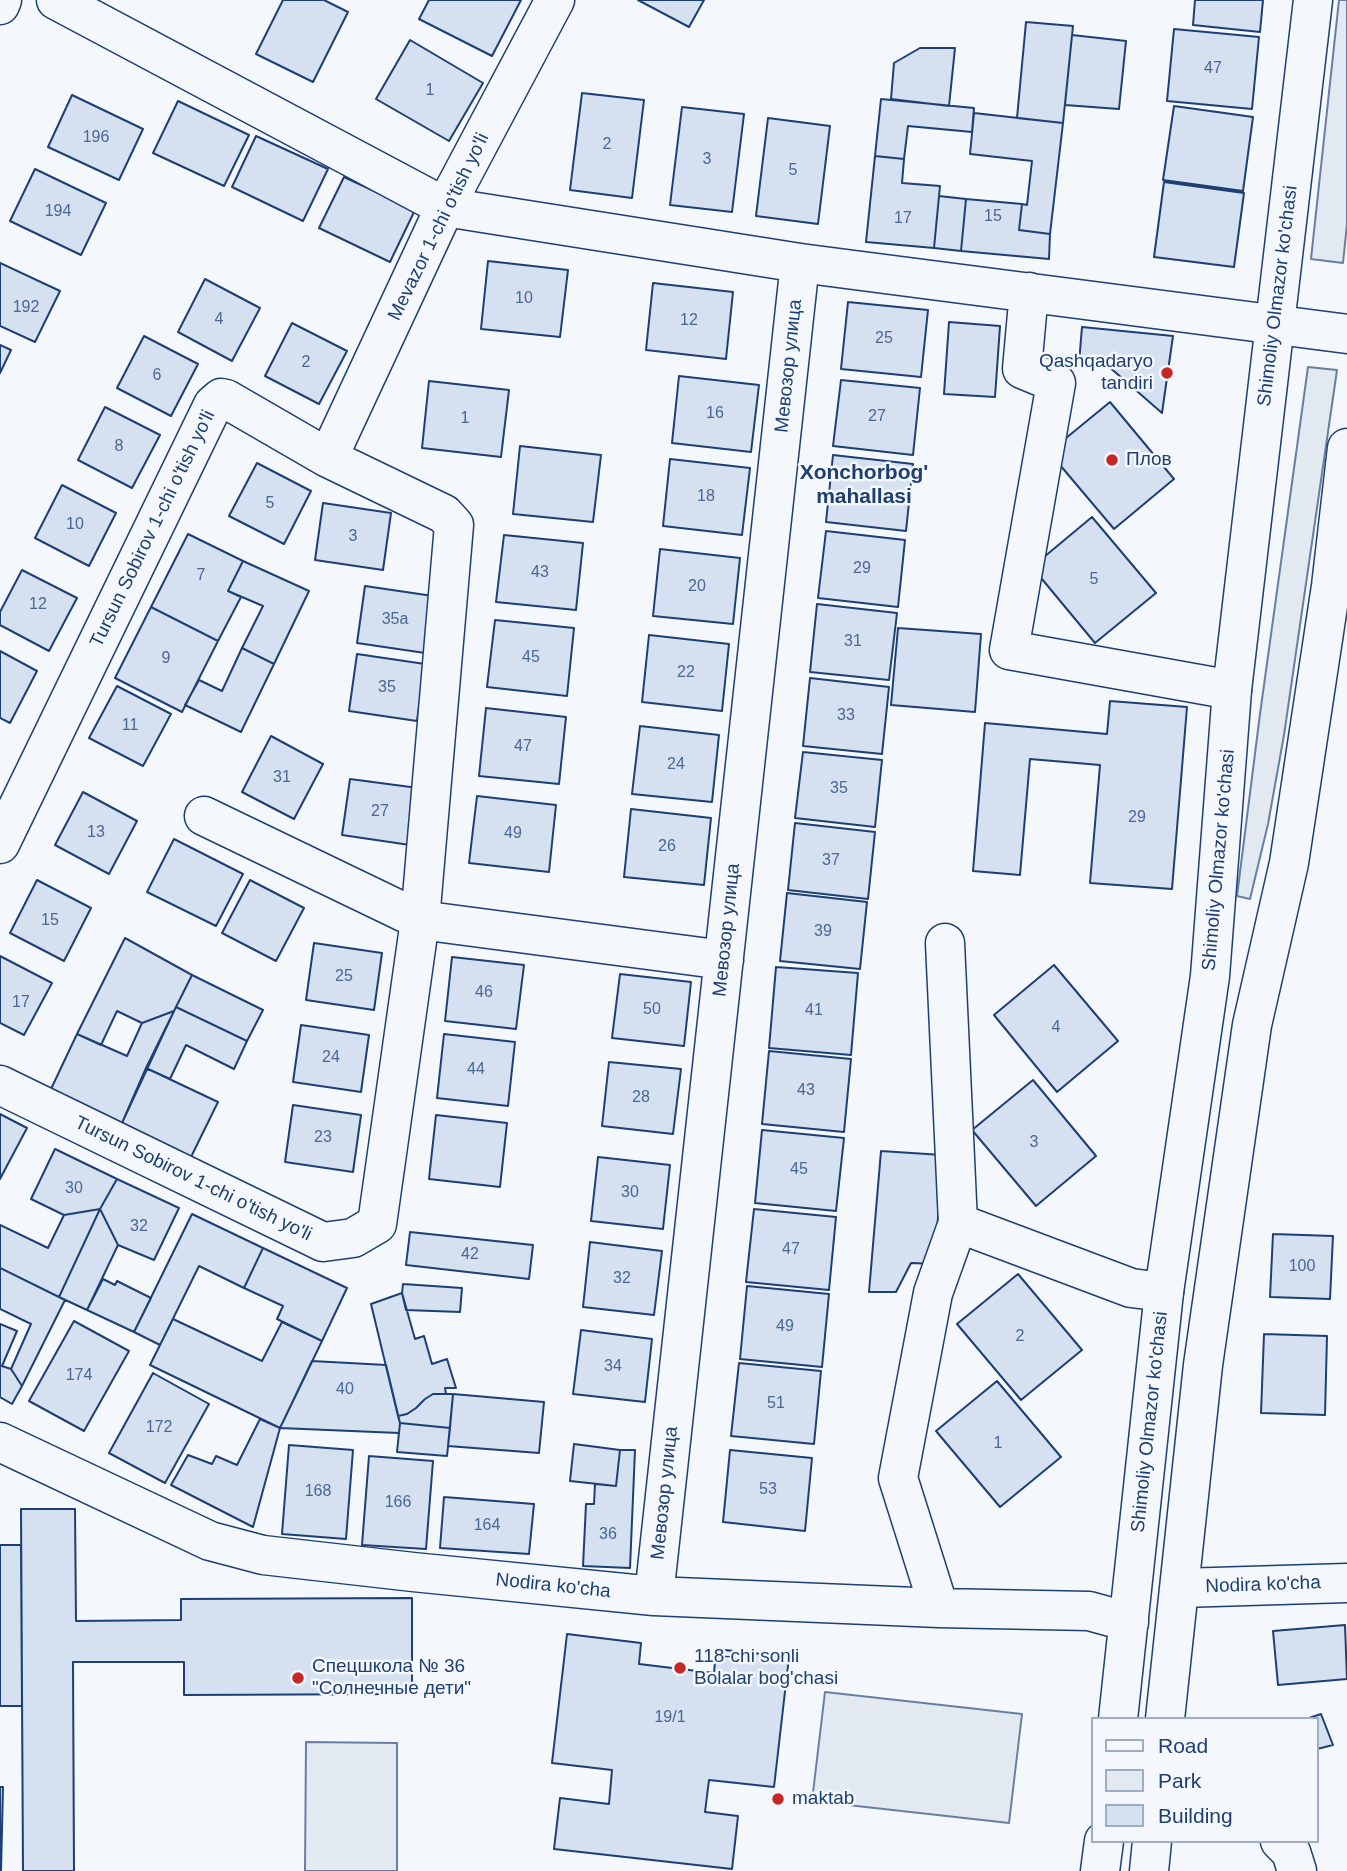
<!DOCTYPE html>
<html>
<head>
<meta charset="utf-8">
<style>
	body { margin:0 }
	#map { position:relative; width:1347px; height:1871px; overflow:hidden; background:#f4f7fb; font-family:Arial,sans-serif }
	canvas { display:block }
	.legend { position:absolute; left:1091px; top:1717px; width:228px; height:126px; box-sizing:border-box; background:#f4f7fb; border:2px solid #9eadc5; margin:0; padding:9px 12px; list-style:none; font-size:21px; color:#1d3f73 }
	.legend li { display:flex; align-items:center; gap:14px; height:35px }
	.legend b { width:35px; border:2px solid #9eadc5 }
</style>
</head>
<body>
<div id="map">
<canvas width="1347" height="1871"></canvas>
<ul class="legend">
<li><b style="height:9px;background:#f4f7fb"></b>Road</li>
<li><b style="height:19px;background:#e3e9f0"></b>Park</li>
<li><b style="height:19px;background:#d5e0f0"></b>Building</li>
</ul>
</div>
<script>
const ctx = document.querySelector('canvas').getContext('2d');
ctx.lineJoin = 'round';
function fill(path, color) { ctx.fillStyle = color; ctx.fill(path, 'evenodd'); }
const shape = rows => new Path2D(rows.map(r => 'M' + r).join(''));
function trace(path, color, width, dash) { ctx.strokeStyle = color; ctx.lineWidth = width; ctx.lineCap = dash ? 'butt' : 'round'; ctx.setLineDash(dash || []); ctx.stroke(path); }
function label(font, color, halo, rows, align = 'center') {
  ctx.font = font + ' Arial,sans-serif'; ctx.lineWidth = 5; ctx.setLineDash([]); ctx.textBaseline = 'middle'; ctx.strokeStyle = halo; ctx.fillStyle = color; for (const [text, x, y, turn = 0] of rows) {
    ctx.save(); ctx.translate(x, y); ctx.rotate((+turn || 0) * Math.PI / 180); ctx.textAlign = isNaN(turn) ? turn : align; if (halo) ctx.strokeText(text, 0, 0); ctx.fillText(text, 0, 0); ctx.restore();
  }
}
const green = shape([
	[1339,0,1347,0,1347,224,1343,263,1311,259,1339,0],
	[1308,367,1337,370,1284,735,1268,824,1250,899,1237,896,1260,714,1308,367],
	[825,1692,1022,1714,1009,1823,812,1801,825,1692],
	[306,1742,397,1743,397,1871,305,1871,306,1742]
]);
fill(green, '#e3e9f0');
trace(green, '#687fa3', 2);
const building = shape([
	[283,0,324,0,348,12,313,82,256,54,283,0],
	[429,0,521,0,492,56,419,19,429,0],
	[638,0,704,0,689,27,638,0],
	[1195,0,1263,0,1260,32,1193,25,1195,0],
	[1026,22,1073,26,1063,123,1017,118,1026,22],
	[1174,29,1259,37,1252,109,1167,101,1174,29],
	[1072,35,1126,41,1119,109,1065,105,1072,35],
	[410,40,483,83,449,141,376,99,410,40],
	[920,48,955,48,949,106,891,99,894,63,920,48],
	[582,93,644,100,632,198,570,190,582,93],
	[72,95,143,129,119,180,48,147,72,95],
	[881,99,974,108,972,132,908,126,904,159,875,156,881,99],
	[178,101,249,135,224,186,153,153,178,101],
	[1174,106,1253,117,1243,191,1163,180,1174,106],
	[682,107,744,114,732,212,670,205,682,107],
	[974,113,1063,123,1050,234,1019,230,1022,204,1027,205,1032,161,970,154,974,113],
	[768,118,830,126,818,224,756,216,768,118],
	[256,136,328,169,303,221,232,187,256,136],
	[875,156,904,159,902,183,940,186,934,248,866,242,875,156],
	[35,169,106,203,81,255,10,221,35,169],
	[344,177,415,210,390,262,319,228,344,177],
	[1164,182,1244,193,1234,267,1154,257,1164,182],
	[939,196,966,199,961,251,934,248,939,196],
	[966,199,1022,204,1019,230,1050,234,1049,259,961,251,966,199],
	[488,261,568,270,560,337,481,329,488,261],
	[0,263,60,291,35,342,0,326,0,263],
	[205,279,260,308,232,361,178,332,205,279],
	[653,283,733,292,726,359,646,350,653,283],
	[848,302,928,310,921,377,841,369,848,302],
	[949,322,1000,326,995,397,944,394,949,322],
	[292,323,347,351,319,404,265,376,292,323],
	[1082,327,1173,336,1162,413,1107,365,1079,363,1082,327],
	[144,336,198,364,171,416,117,388,144,336],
	[0,345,11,350,0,373,0,345],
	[679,376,759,385,751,452,672,443,679,376],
	[841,380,920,388,913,455,833,446,841,380],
	[429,381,509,390,501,457,422,448,429,381],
	[1110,402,1174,479,1114,529,1049,452,1110,402],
	[105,407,160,435,132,488,78,460,105,407],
	[520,446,601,455,593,522,513,514,520,446],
	[833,455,913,464,906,531,826,522,833,455],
	[670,459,750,468,742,535,663,526,670,459],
	[257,463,311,491,284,544,229,516,257,463],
	[62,485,116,513,89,566,35,538,62,485],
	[323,503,391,513,383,570,315,560,323,503],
	[1092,517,1156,593,1095,643,1032,567,1092,517],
	[826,531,905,540,898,607,818,598,826,531],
	[188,534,243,561,228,591,241,597,218,641,151,607,188,534],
	[504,535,583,543,576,610,496,602,504,535],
	[660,549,740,558,733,624,653,616,660,549],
	[243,561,309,591,274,664,242,648,263,606,228,591,243,561],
	[22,570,77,598,49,651,0,625,0,612,22,570],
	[365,586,433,596,425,653,357,643,365,586],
	[817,604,897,613,889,680,810,672,817,604],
	[151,607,218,641,182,712,115,678,151,607],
	[495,620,574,628,567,696,487,687,495,620],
	[898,628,981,634,975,712,891,705,898,628],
	[649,635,729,644,722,711,642,702,649,635],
	[242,648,274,664,241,732,185,705,199,680,222,691,242,648],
	[0,651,37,671,10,723,0,718,0,651],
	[357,654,425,664,417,721,349,711,357,654],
	[810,678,889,687,882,754,803,746,810,678],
	[117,686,171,714,143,766,89,738,117,686],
	[1110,701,1187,707,1172,889,1090,883,1100,765,1030,759,1020,875,973,871,985,723,1107,734,1110,701],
	[486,708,566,717,559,784,479,776,486,708],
	[640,726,719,735,712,802,632,794,640,726],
	[271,736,323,764,294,819,242,792,271,736],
	[803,752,882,760,875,827,795,818,803,752],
	[350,779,418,788,410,845,342,835,350,779],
	[83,792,137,821,109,874,55,845,83,792],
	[477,796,556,805,549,872,469,863,477,796],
	[631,809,711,818,704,885,624,877,631,809],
	[795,823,875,832,868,899,788,890,795,823],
	[174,839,243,874,216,926,147,892,174,839],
	[37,880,91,908,64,961,10,933,37,880],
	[250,880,304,908,276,961,222,933,250,880],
	[787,893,867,902,860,969,780,961,787,893],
	[125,938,192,975,174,1011,142,1023,117,1011,101,1045,77,1034,125,938],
	[314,943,382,953,374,1010,306,1000,314,943],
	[0,956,52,983,24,1035,0,1023,0,956],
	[452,957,524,965,516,1029,445,1021,452,957],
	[1054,965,1118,1041,1057,1092,994,1015,1054,965],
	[776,967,858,973,851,1055,769,1048,776,967],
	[620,974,691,982,684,1046,612,1038,620,974],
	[192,975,263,1010,247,1041,176,1007,192,975],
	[176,1007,247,1041,234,1069,186,1045,170,1079,146,1068,176,1007],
	[174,1011,122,1123,51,1089,77,1034,127,1056,142,1023,174,1011],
	[301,1025,369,1035,361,1092,293,1082,301,1025],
	[444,1034,515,1042,508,1106,437,1098,444,1034],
	[769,1051,851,1059,844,1132,762,1124,769,1051],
	[609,1062,681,1069,673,1134,602,1126,609,1062],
	[146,1068,218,1102,191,1157,122,1123,146,1068],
	[1033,1080,1096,1156,1036,1206,972,1130,1033,1080],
	[293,1105,361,1115,353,1172,285,1162,293,1105],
	[0,1114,27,1128,0,1179,0,1114],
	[436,1115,507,1123,500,1187,429,1179,436,1115],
	[762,1130,844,1138,836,1211,755,1203,762,1130],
	[55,1149,117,1179,100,1209,64,1215,31,1199,55,1149],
	[881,1151,942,1155,935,1264,911,1263,896,1292,869,1292,881,1151],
	[598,1157,670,1165,663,1229,591,1221,598,1157],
	[117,1179,179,1208,154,1260,118,1245,100,1209,117,1179],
	[100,1209,118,1245,87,1310,59,1297,100,1209],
	[100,1209,59,1297,0,1268,0,1225,48,1248,64,1215,100,1209],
	[754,1209,836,1217,829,1290,746,1282,754,1209],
	[192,1214,263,1248,244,1288,199,1266,160,1345,134,1332,192,1214],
	[410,1232,533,1245,529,1279,406,1265,410,1232],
	[1273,1234,1333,1236,1330,1299,1270,1297,1273,1234],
	[590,1242,662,1251,654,1315,583,1307,590,1242],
	[263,1248,347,1288,322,1341,277,1319,283,1306,244,1288,263,1248],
	[0,1268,65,1300,22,1386,11,1369,31,1324,0,1309,0,1268],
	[1018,1274,1082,1350,1021,1400,957,1324,1018,1274],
	[103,1279,115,1285,117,1281,151,1298,134,1332,87,1310,103,1279],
	[403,1284,462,1288,460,1312,406,1310,402,1293,403,1284],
	[747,1286,829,1294,822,1367,740,1359,747,1286],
	[402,1293,415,1339,424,1336,432,1364,447,1359,456,1388,445,1388,446,1394,433,1394,425,1399,416,1408,407,1414,398,1416,371,1304,402,1293],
	[173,1319,262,1361,282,1322,322,1341,280,1428,150,1365,173,1319],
	[74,1321,129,1351,84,1431,29,1401,74,1321],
	[0,1324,17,1331,2,1366,11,1369,22,1386,12,1404,0,1397,0,1324],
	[581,1330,652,1339,645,1402,573,1394,581,1330],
	[1264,1334,1327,1336,1325,1415,1261,1413,1264,1334],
	[312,1361,386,1365,400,1423,399,1433,280,1428,312,1361],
	[739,1363,821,1371,814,1444,731,1436,739,1363],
	[153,1373,209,1404,165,1483,109,1453,153,1373],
	[997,1381,1061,1457,1000,1507,936,1431,997,1381],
	[433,1394,453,1394,450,1428,400,1423,398,1416,407,1414,416,1408,425,1399,433,1394],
	[453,1394,544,1402,539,1453,448,1446,453,1394],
	[260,1419,280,1428,253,1527,171,1485,188,1455,212,1464,216,1456,237,1465,260,1419],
	[400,1423,450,1428,447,1456,397,1452,400,1423],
	[574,1444,620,1450,616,1486,570,1481,574,1444],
	[289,1445,353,1450,346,1539,282,1534,289,1445],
	[620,1450,635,1450,630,1568,583,1566,586,1504,594,1504,595,1484,616,1486,620,1450],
	[730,1450,812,1458,805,1531,723,1522,730,1450],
	[369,1456,433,1461,426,1549,362,1545,369,1456],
	[444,1497,534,1504,529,1554,440,1548,444,1497],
	[21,1509,75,1509,76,1621,181,1620,181,1599,412,1598,412,1694,184,1695,184,1662,73,1662,74,1871,23,1871,21,1509],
	[0,1545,21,1545,22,1706,0,1706,0,1545],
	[1345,1625,1347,1679,1278,1685,1273,1631,1345,1625],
	[567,1634,641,1643,639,1664,714,1673,716,1649,789,1657,774,1787,709,1780,705,1812,738,1816,732,1869,554,1849,560,1798,609,1804,612,1770,552,1763,567,1634],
	[1321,1714,1333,1745,1317,1749,1317,1719,1306,1719,1321,1714],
	[0,1787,3,1787,1,1871,0,1871,0,1787]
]);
fill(building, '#d5e0f0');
trace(building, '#1d3f73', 2);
const minor = shape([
	[56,0,445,207,800,263,1347,334],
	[0,5,2,0],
	[1029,292,1022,369,1056,383,1009,650,1232,690],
	[328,458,445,207,555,0],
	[0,844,213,405,221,398,226,399,328,458,444,514,454,525,420,920,204,816],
	[945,943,958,1223,1131,1288,1164,1292],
	[0,1085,323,1242,353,1238,377,1224,420,920,724,960],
	[0,1442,210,1541,263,1555,413,1572,654,1596,939,1608,1089,1611,1129,1622],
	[1180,1588,1347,1583],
	[654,1596,800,263],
	[939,1608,898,1478,933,1293,958,1223],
	[1280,1841,1291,1852,1297,1871]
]);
const major = shape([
	[1118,1719,1164,1292,1210,976,1232,690,1313,0],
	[1165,1719,1203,1365,1252,1025,1289,863,1331,586,1347,448],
	[1100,1871,1104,1841],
	[1149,1871,1152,1841]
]);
trace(minor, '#1d3f73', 41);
trace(major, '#1d3f73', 41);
trace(minor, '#f4f7fb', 38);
trace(major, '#f4f7fb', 38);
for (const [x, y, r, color] of [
	[1167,373,7,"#c62828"],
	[1112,460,7,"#c62828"],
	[680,1668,7,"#c62828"],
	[298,1678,7,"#c62828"],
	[778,1799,7,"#c62828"]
]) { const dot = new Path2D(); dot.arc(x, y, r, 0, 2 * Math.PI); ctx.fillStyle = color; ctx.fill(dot); trace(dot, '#f4f7fb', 2.5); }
label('16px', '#4b6792', null, [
	["47",1213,69],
	["1",430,91],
	["196",96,138],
	["2",607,145],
	["3",707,160],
	["5",793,171],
	["194",58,212],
	["15",993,217],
	["17",903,219],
	["10",524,299],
	["192",26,308],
	["4",219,320],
	["12",689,321],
	["25",884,339],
	["2",306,363],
	["6",157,376],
	["16",715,414],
	["27",877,417],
	["1",465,419],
	["8",119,447],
	["18",706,497],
	["5",270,504],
	["10",75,525],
	["3",353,537],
	["29",862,569],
	["43",540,573],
	["7",201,576],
	["5",1094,580],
	["20",697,587],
	["12",38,605],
	["35а",395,620],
	["31",853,642],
	["45",531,658],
	["9",166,659],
	["22",686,673],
	["35",387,688],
	["33",846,716],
	["11",130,726],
	["47",523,747],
	["24",676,765],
	["31",282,778],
	["35",839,789],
	["27",380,812],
	["29",1137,818],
	["13",96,833],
	["49",513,834],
	["26",667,847],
	["37",831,861],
	["15",50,921],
	["39",823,932],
	["25",344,977],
	["46",484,993],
	["17",21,1003],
	["50",652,1010],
	["41",814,1011],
	["4",1056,1028],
	["24",331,1058],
	["44",476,1070],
	["43",806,1091],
	["28",641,1098],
	["23",323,1138],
	["3",1034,1143],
	["45",799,1170],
	["30",74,1189],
	["30",630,1193],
	["32",139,1227],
	["47",791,1250],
	["42",470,1255],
	["100",1302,1267],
	["32",622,1279],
	["49",785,1327],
	["2",1020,1337],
	["34",613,1367],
	["174",79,1376],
	["40",345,1390],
	["51",776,1404],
	["172",159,1428],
	["1",998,1444],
	["53",768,1490],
	["168",318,1492],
	["166",398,1503],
	["164",487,1526],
	["36",608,1535],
	["19/1",670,1718]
]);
label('19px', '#1d3f73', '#f4f7fb', [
	["Mevazor 1-chi o'tish yo'li",439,227,-64],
	["Shimoliy Olmazor ko'chasi",1278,296,-83],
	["Мевозор улица",789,366,-84],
	["Tursun Sobirov 1-chi o'tish yo'li",153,529,-64],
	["Shimoliy Olmazor ko'chasi",1219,860,-85],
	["Мевозор улица",727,930,-84],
	["Tursun Sobirov 1-chi o'tish yo'li",193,1179,26],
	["Shimoliy Olmazor ko'chasi",1150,1422,-84],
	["Мевозор улица",665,1493,-84],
	["Nodira ko'cha",1263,1585,-2],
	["Nodira ko'cha",553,1586,6]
]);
label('19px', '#1d3f73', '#f4f7fb', [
	["Qashqadaryo",1153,362,"right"],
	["tandiri",1153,384,"right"],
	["Плов",1126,460],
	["118-chi sonli",694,1657],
	["Bolalar bog'chasi",694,1679],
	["Спецшкола № 36",312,1667],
	["\"Солнечные дети\"",312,1689],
	["maktab",792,1799]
], 'left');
label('bold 21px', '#1d3f73', '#f4f7fb', [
	["Xonchorbog'",864,473],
	["mahallasi",864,497]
]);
</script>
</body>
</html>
